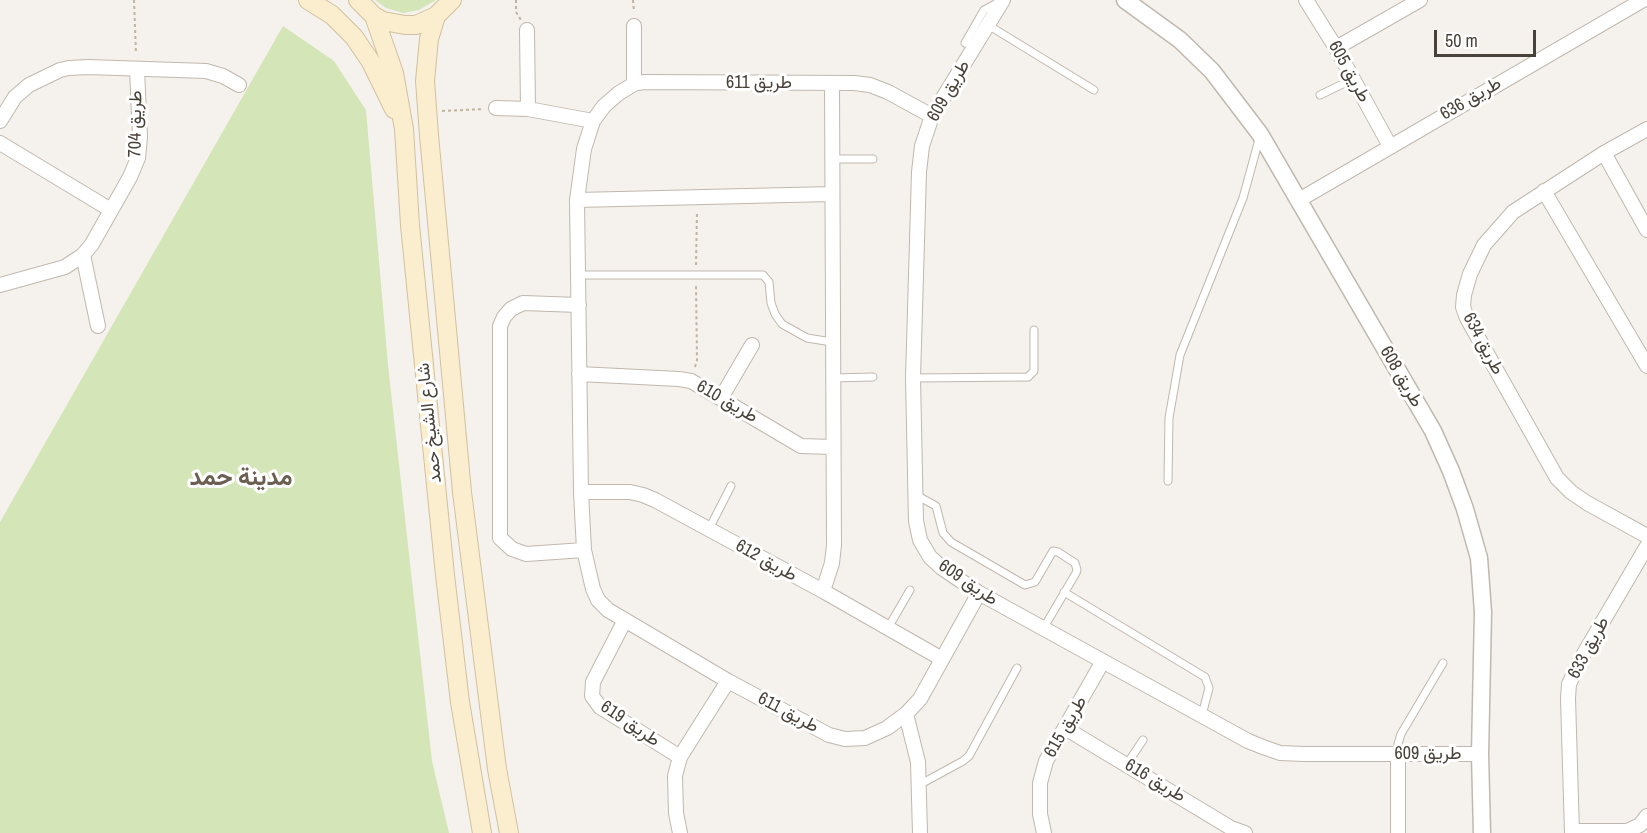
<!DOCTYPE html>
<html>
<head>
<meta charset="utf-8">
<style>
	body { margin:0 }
	#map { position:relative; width:1647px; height:833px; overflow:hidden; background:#f5f1ec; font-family:"Archivo Narrow",sans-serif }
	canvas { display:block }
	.scale { position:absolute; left:1434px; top:30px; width:102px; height:27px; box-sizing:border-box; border:3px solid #49423a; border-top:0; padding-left:8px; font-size:18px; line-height:21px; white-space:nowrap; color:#49423a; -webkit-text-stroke:4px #fff; paint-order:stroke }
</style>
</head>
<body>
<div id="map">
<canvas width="1647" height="833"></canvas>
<div class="scale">50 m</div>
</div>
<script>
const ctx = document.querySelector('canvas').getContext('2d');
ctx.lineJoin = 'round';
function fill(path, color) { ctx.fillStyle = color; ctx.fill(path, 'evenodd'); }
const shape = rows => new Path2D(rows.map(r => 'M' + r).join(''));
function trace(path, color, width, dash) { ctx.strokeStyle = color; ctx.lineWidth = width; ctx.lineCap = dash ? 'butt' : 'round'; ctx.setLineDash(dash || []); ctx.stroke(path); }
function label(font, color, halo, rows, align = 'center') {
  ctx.font = font + ' "Archivo Narrow",Vazirmatn,sans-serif'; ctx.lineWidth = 6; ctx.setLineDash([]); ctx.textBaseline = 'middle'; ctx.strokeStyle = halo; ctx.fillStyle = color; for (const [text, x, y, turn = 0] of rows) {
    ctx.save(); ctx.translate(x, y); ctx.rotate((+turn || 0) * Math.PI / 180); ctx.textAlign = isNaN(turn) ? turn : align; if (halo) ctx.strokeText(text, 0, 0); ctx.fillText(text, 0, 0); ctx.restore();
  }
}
fill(shape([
	[375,0,436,0,419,10,403,13,386,8],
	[283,26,334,61,366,110,388,365,432,761,449,833,0,833,0,522]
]), '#d4e6b7');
const service = shape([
	[988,25,1094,90],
	[965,43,984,10,1001,1],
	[1320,95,1353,79],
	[831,159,873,159],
	[578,275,763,275,769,282,771,303,775,314,782,324,807,338,832,342],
	[832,378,873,377],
	[913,378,1028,377,1034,371,1034,330],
	[1168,481,1169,418,1180,355,1243,198,1260,136],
	[916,495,936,506,943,533,951,542,1025,585,1035,582,1053,551,1058,552,1075,563,1077,570,1076,573,1043,629],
	[709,529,731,486],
	[1064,592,1205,677,1209,688,1202,715],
	[888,628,910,590],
	[1398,753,1398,744,1401,734,1443,663],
	[1127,764,1143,740],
	[919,785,963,761,969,756,1017,668]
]);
const minor = shape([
	[1003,0,932,116,922,146,919,172,913,378,916,521,920,540,930,557,942,568,979,593,1248,741,1263,747,1280,753,1304,754,1480,754],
	[1306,0,1336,48,1390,146],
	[634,26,634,84],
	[527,30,528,109,593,121],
	[1336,48,1420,0],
	[496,108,528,109],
	[932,116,888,92,870,85,854,83,644,82,634,84,619,93,604,106,593,121,584,149,577,200,581,492,584,550,593,589,598,600,608,610,728,681,829,735,845,739,865,738,887,728,906,714,920,699,979,593],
	[0,121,15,97,29,85,60,70,69,68,88,67,206,71,223,76,239,85],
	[1647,129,1604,153,1513,212,1484,245,1470,274,1464,295,1463,307,1467,318,1557,478,1571,492,1587,503,1647,536],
	[0,143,111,210],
	[1604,153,1647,230],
	[1544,191,1647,366],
	[577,200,831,194],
	[1299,200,1643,0],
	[83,255,98,326],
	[0,285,65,267,83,255,92,244,130,177,138,158,140,137,137,69],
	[579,305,523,303,511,309,504,317,500,326,500,538,512,549,526,554,584,550],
	[579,374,679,379,691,381,801,446,833,447],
	[721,398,752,345],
	[581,492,630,492,643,495,655,500,823,591,942,659],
	[823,591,832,563,834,545,832,83],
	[625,620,593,682,592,696,600,707,680,757],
	[906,714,918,762,920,833],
	[1065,728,1231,828,1245,833],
	[1398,753,1398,833],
	[1572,831,1627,831,1640,825,1647,816],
	[680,833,676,813,675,776,680,757,728,681],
	[1044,833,1040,814,1040,783,1046,761,1103,661],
	[1572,833,1568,698,1569,684,1582,657,1647,546]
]);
const tertiary = shape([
	[1125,0,1180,40,1212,71,1260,134,1433,431,1451,471,1465,509,1479,558,1483,612,1480,754,1482,833]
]);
const secondary = shape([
	[308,0,332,15,354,37,371,62,394,109],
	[358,0,374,16,383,21,405,25,416,25,436,16,452,0],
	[374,16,394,73,404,129,410,225,445,575,460,702,482,833],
	[436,16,429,39,425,81,429,135,462,492,497,769,509,833]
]);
trace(service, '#c0b8ae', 9);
trace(minor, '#c0b8ae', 16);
trace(tertiary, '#c0b8ae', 19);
trace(secondary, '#d1c19e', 20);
trace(shape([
	[134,0,136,54],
	[516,0,516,12,521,20],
	[633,0,634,12],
	[442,111,484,109],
	[696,265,697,211],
	[695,367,697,360,696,286]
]), '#c1b3a1', 2, [3, 3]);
trace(service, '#fff', 7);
trace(minor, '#fff', 14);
trace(tertiary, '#fff', 16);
trace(secondary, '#fbeecf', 18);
label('18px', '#49423a', '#fff', [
	["طريق 605",1349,72,61],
	["طريق 611",759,83],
	["طريق 609",949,91,-60],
	["طريق 636",1471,99,-30],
	["طريق 704",136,124,-89],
	["طريق 634",1483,344,62],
	["طريق 608",1401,377,60],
	["طريق 610",727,402,30],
	["شارع الشيخ حمد",430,423,-96],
	["طريق 612",766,561,29],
	["طريق 609",968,583,34],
	["طريق 633",1589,648,-62],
	["طريق 611",788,713,28],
	["طريق 619",630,724,34],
	["طريق 615",1066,727,-60],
	["طريق 609",1428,754],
	["طريق 616",1155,781,31]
]);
label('bold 24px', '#6b5f51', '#fff', [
	["مدينة حمد",241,479]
]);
</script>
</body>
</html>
